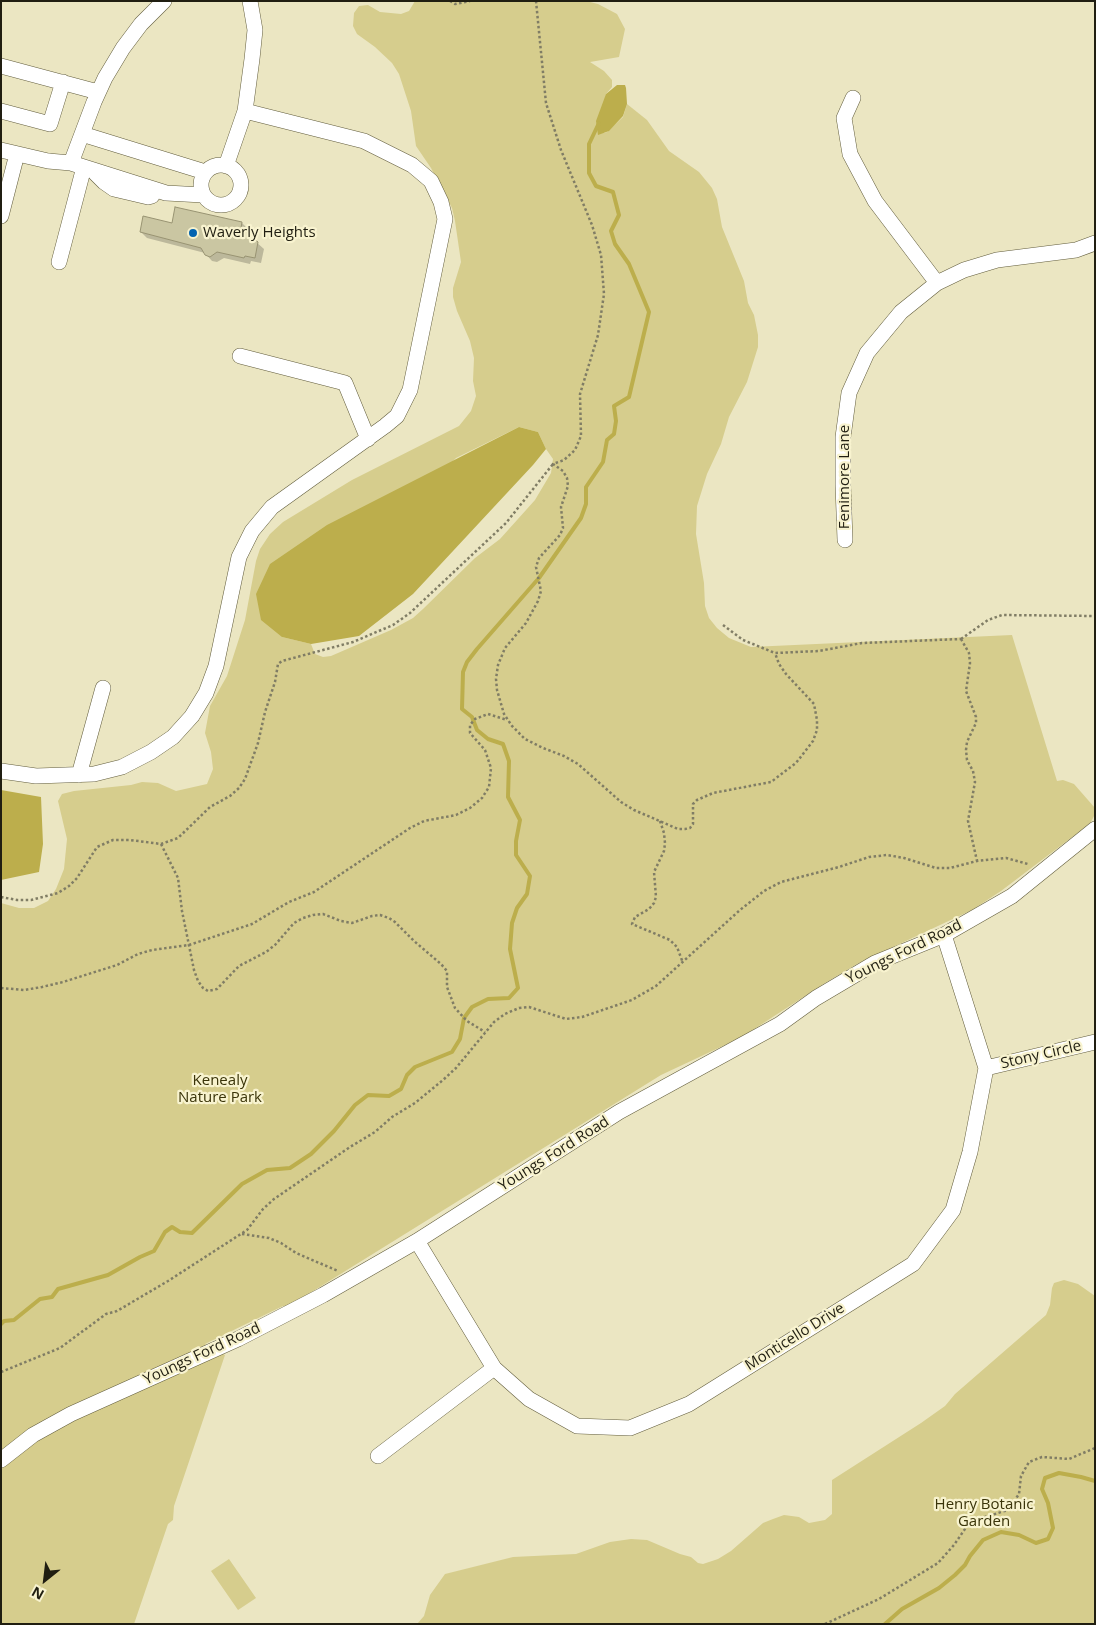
<!DOCTYPE html>
<html>
<head>
<meta charset="utf-8">
<style>
	body { margin:0 }
	#map { position:relative; width:1096px; height:1625px; overflow:hidden; background:#ebe6c2; font-family:"Open Sans",sans-serif }
	canvas { display:block }
	.frame { position:absolute; inset:0; border:2px solid #201e11; pointer-events:none }
	.north { position:absolute; left:20px; top:1555px; width:50px; height:50px; -webkit-text-stroke:4px #f8f3cf; paint-order:stroke; rotate:209deg; font-size:14px; font-weight:700; line-height:20px; text-align:center; color:#201e11 }
	.north::after { content:''; display:block; margin:auto; width:18px; height:22px; background:#201e11; clip-path:polygon(50% 0,100% 100%,50% 72%,0 100%) }
</style>
</head>
<body>
<div id="map">
<canvas width="1096" height="1625"></canvas>
<div class="frame"></div>
<div class="north">N</div>
</div>
<script>
const ctx = document.querySelector('canvas').getContext('2d');
ctx.lineJoin = 'round';
function fill(path, color) { ctx.fillStyle = color; ctx.fill(path, 'evenodd'); }
const shape = rows => new Path2D(rows.map(r => 'M' + r).join(''));
function trace(path, color, width, dash) { ctx.strokeStyle = color; ctx.lineWidth = width; ctx.lineCap = dash ? 'butt' : 'round'; ctx.setLineDash(dash || []); ctx.stroke(path); }
function label(font, color, halo, rows, align = 'center') {
  ctx.font = font + ' "Open Sans",sans-serif'; ctx.lineWidth = 4.5; ctx.setLineDash([]); ctx.textBaseline = 'middle'; ctx.strokeStyle = halo; ctx.fillStyle = color; for (const [text, x, y, turn = 0] of rows) {
    ctx.save(); ctx.translate(x, y); ctx.rotate((+turn || 0) * Math.PI / 180); ctx.textAlign = isNaN(turn) ? turn : align; if (halo) ctx.strokeText(text, 0, 0); ctx.fillText(text, 0, 0); ctx.restore();
  }
}
fill(shape([
	[415,1,586,1,598,4,617,14,625,29,619,57,590,62,604,71,612,80,612,87,606,94,604,133,607,132,623,117,627,104,647,120,669,151,699,172,712,188,717,199,722,227,744,281,748,303,754,315,758,335,758,347,747,382,729,417,721,444,707,474,697,506,696,534,704,583,705,606,709,618,717,628,729,638,751,647,1012,635,1057,781,1063,780,1074,784,1095,808,1095,814,1091,822,1084,828,1001,891,972,910,857,964,825,983,742,1037,661,1075,289,1306,283,1306,205,1344,225,1355,174,1506,173,1520,168,1524,134,1624,1,1624,1,903,19,908,34,908,48,901,56,889,64,869,67,839,58,801,62,794,74,791,131,785,142,782,158,783,176,791,207,784,213,769,211,752,205,733,210,706,227,676,245,620,256,561,260,549,270,534,283,522,352,480,459,426,471,411,476,396,473,381,474,358,470,341,457,311,453,297,453,288,461,262,455,221,452,208,431,168,416,146,411,111,399,74,392,63,375,47,357,34,353,26,354,13,359,6,368,5,380,12,401,14,409,11],
	[519,427,538,432,546,449,553,459,551,473,535,500,500,539,475,558,423,609,413,618,391,630,331,656,323,657,315,654,311,644,282,637,456,458],
	[1064,1280,1078,1284,1095,1296,1095,1624,417,1624,424,1616,430,1595,445,1574,513,1557,576,1554,610,1542,631,1539,647,1540,680,1554,691,1557,698,1563,703,1564,718,1559,731,1551,763,1523,773,1519,784,1515,799,1517,809,1523,825,1520,832,1514,832,1480,921,1423,945,1406,955,1394,1046,1315,1050,1305,1052,1288,1054,1283],
	[229,1559,256,1598,238,1610,211,1571]
]), '#d6cd8d');
fill(shape([
	[617,85,625,85,626,88,627,104,623,116,609,131,598,135,596,121,606,94],
	[519,427,538,432,546,449,533,465,413,594,359,636,311,644,282,637,261,620,256,594,270,564,327,525],
	[1,790,41,797,43,844,39,872,1,880]
]), '#bcae4c');
fill(shape([
	[242,223,248,229,247,234,264,249,261,263,251,261,250,264,224,258,217,262,212,261,205,253,147,238,141,232,173,224]
]), '#0003');
trace(shape([
	[1,1324,4,1321,14,1320,40,1299,52,1297,58,1289,108,1275,140,1257,154,1251,165,1232,172,1227,180,1232,192,1233,242,1184,267,1170,290,1168,311,1154,334,1131,355,1105,368,1095,389,1096,401,1089,407,1075,415,1067,452,1052,460,1039,464,1018,472,1007,488,999,509,998,518,988,510,949,512,923,517,908,527,894,530,876,516,855,516,841,520,820,508,797,509,761,503,744,488,739,477,730,472,717,462,709,463,672,467,662,477,649,539,578,581,518,586,504,586,487,603,462,607,440,614,434,616,421,614,406,629,397,649,312,629,264,615,244,611,231,619,215,613,192,596,186,589,173,589,144,599,123],
	[885,1624,902,1609,939,1588,955,1575,965,1565,970,1556,983,1540,1001,1532,1019,1535,1036,1543,1048,1539,1053,1528,1048,1503,1042,1489,1045,1478,1059,1473,1081,1477,1095,1481]
]), '#bcae4c', 4);
const building = shape([
	[175,207,242,222,241,228,258,242,255,258,245,256,244,258,217,252,210,257,205,255,201,248,140,232,143,216,172,223,175,207]
]);
fill(building, '#cac6a2');
trace(building, '#989372', 1);
const minor = shape([
	[1,66,98,92],
	[853,98,844,118,850,154,875,201,937,283],
	[1,111,50,124,63,82],
	[82,134,205,172],
	[1,150,48,161,71,163,94,102,105,78,123,48,141,24,164,1],
	[71,163,166,193,203,195],
	'201 185a20 20 0 1 1 40 0a20 20 0 1 1-40 0Z',
	[226,166,245,111,252,59,255,30,250,1],
	[95,173,104,182,114,189,148,197,152,196],
	[1,216,17,154],
	[59,262,84,167],
	[240,356,345,383,368,439],
	[845,540,843,485,843,437,849,393,867,353,901,312,937,283,964,270,997,260,1076,250,1095,243],
	[1,771,36,776,94,774,122,767,151,752,173,737,192,716,206,693,216,666,239,557,252,531,272,507,385,426,397,416,410,390,445,219,441,202,431,181,412,165,364,141,245,111],
	[79,775,103,688],
	[986,1068,1095,1042],
	[417,1241,494,1368,529,1399,577,1426,630,1428,689,1404,913,1264,953,1210,970,1152,986,1068,944,935],
	[378,1456,494,1368],
	[1,1460,33,1435,71,1414,238,1339,323,1295,417,1241,619,1112,780,1024,816,998,875,963,944,935,1012,896,1095,829]
]);
trace(minor, '#625d3d', 16);
trace(shape([
	[450,1,455,4,470,1],
	[536,1,546,103,561,150,592,225,601,255,604,294,598,335,580,394,581,436,575,450,564,460,553,464,563,471,567,478,568,486,561,507,563,528,560,535,539,558,536,567,541,591,538,601,526,623,505,648,498,665,496,679,497,690,504,714,512,726,525,739,543,748,564,756,578,764,621,802,634,810,678,829,685,829,690,828,693,824,693,804,697,800,713,793,771,782,796,763,813,741,817,730,817,720,814,704,786,674,779,664,775,653],
	[723,625,743,640,775,653,819,651,862,643,961,639],
	[961,639,969,653,970,663,966,691,976,717,976,723,967,742,966,750,967,760,973,771,975,782,968,821,977,861],
	[961,639,988,620,1002,615,1095,616],
	[660,821,664,833,665,843,664,851,654,872,656,897,654,903,649,909,635,917,632,924,670,940,677,947,683,963],
	[161,844,178,878,182,911,194,970,198,981,203,988,208,991,217,989,239,966,266,952,275,945,294,923,303,918,313,915,323,914,341,921,352,923,372,916,380,915,389,918,395,922,414,941,441,964,447,971,447,987,455,1008,467,1021,485,1032],
	[1,897,17,900,31,900,58,893,69,886,77,878,97,847,113,840,130,840,161,844,178,838,210,807,230,796,239,788,245,779,258,743,265,712,275,682,278,664,282,661,353,642,393,625,410,613,506,523,553,464],
	[1,988,24,990,42,987,63,982,117,965,138,954,152,950,189,945,252,924,289,902,314,892,410,828,424,821,456,815,470,808,482,798,489,787,491,768,485,750,470,733,470,725,475,719,488,714,507,720],
	[242,1234,269,1238,281,1243,296,1253,338,1271],
	[1,1372,60,1348,106,1314,117,1311,168,1281,247,1230,263,1209,274,1199,350,1147,375,1132,392,1117,415,1103,443,1080,456,1068,494,1022,505,1014,519,1008,529,1007,566,1019,582,1017,632,1000,656,986,740,910,764,891,781,882,839,867,869,857,887,855,904,858,936,868,950,868,977,861,1006,858,1028,864],
	[825,1624,879,1599,938,1563,954,1545,967,1526,985,1517,1008,1510,1019,1494,1021,1476,1029,1462,1042,1457,1069,1459,1095,1448]
]), '#807d65', 2.5, [2.5, 2.5]);
trace(minor, '#fff', 15);
for (const [x, y, r, color] of [
	[193,233,5,"#0263b0"]
]) { const dot = new Path2D(); dot.arc(x, y, r, 0, 2 * Math.PI); ctx.fillStyle = color; ctx.fill(dot); trace(dot, '#f8f3cf', 2); }
label('15px', '#201e11', '#f8f3cf', [
	["Waverly Heights",203,233]
], 'left');
label('15px', '#201e11', '#f8f3cf', [
	["Fenimore Lane",845,477,-90],
	["Youngs Ford Road",904,952,-26],
	["Stony Circle",1041,1055,-13],
	["Youngs Ford Road",554,1154,-32],
	["Monticello Drive",795,1337,-32],
	["Youngs Ford Road",202,1354,-25]
]);
label('15px', '#3a3409', '#f8f3cf', [
	["Kenealy",220,1081],
	["Nature Park",220,1098],
	["Henry Botanic",984,1505],
	["Garden",984,1522]
]);
</script>
</body>
</html>
